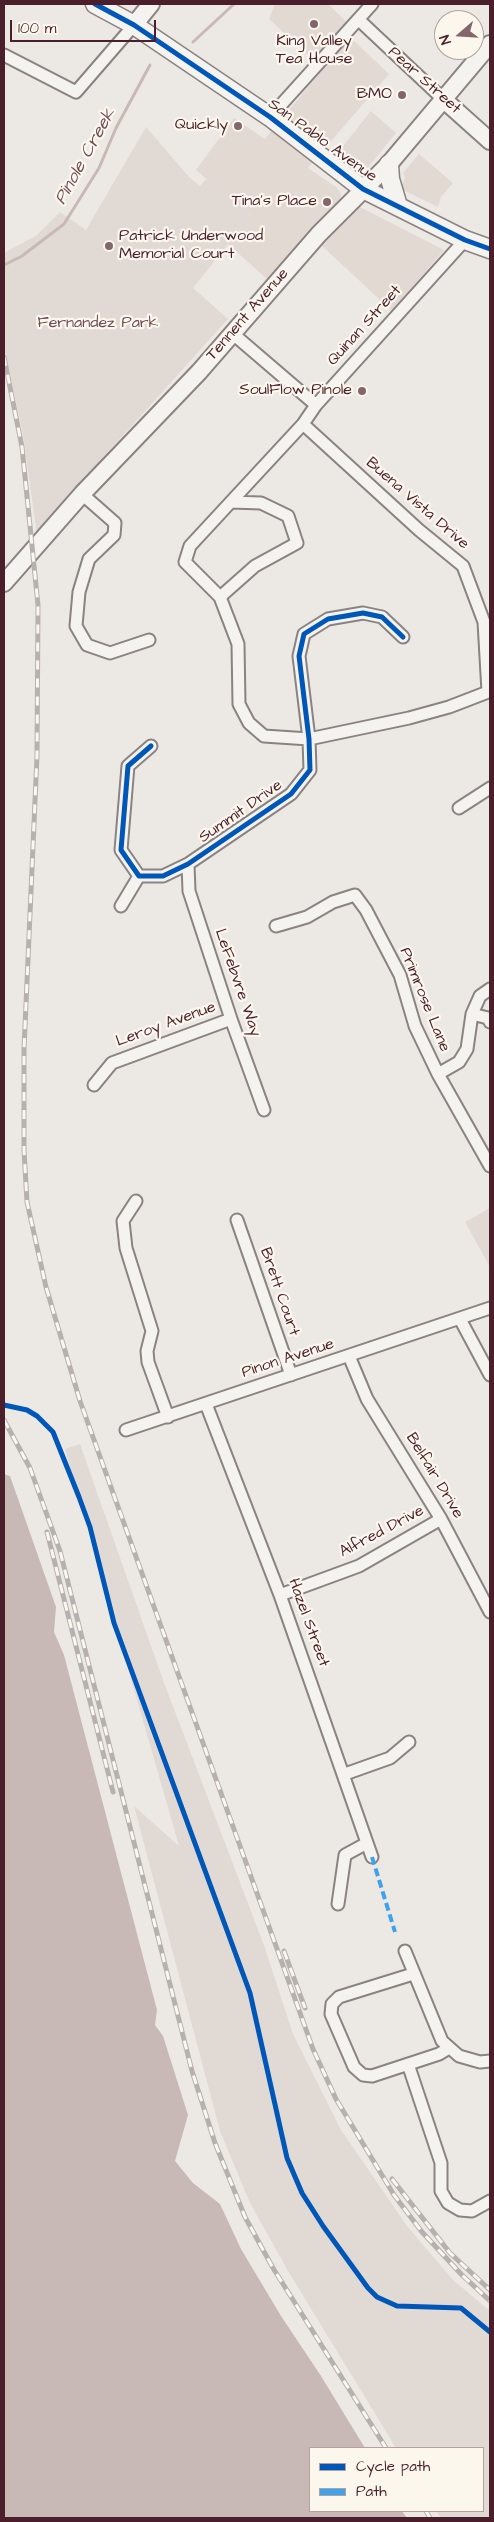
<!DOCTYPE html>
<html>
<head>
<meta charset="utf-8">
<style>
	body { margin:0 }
	#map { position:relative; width:494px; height:2522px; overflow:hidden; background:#ece9e4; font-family:"Architects Daughter",sans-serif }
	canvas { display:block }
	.frame { position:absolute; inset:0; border:5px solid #4a1f2b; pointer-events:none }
	.legend { position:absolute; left:309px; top:2447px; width:175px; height:65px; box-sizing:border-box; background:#fbf7ec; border:1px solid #b4a19f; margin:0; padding:6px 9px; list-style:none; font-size:15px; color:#4a1f2b }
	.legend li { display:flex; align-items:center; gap:10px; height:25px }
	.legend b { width:25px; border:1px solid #b4a19f }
	.north { position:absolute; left:434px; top:10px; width:50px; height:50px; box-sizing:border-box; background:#fbf7ec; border:1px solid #b4a19f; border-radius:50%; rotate:251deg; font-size:14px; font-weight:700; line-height:20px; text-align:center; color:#4a1f2b }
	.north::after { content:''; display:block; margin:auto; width:18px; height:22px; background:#83666c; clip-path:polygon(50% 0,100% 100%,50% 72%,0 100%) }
	.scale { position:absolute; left:10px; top:20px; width:146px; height:22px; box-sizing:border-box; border:2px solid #4a1f2b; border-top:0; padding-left:6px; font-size:15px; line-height:18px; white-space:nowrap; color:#4a1f2b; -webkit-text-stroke:4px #fbf7ec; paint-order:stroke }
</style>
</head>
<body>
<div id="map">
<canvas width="494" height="2522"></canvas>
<div class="frame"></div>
<ul class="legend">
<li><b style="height:6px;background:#0057b8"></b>Cycle path</li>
<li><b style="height:6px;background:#40a2eb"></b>Path</li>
</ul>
<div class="north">N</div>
<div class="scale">100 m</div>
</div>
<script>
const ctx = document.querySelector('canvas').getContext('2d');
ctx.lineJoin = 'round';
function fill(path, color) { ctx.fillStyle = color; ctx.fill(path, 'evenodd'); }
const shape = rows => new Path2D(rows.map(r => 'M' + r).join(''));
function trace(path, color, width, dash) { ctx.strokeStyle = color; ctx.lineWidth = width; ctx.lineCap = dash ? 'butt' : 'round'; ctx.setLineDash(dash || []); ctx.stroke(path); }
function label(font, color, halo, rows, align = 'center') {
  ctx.font = font + ' "Architects Daughter",sans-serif'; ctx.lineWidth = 4.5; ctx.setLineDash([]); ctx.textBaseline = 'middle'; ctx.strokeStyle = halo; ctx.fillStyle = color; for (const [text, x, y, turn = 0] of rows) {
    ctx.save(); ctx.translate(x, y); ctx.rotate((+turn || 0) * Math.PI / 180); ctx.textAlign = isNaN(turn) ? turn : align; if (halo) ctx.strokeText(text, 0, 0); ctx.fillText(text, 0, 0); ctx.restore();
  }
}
fill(shape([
	[275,4,328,4,355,30,350,37,389,74,308,168,336,187,341,194,340,200,269,281,228,244,251,215,244,213,196,170,234,118,265,139,323,69,269,19],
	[419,154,453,183,441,197,438,207,401,189,398,185,402,185,405,178,403,173],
	[358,206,444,250,392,311,321,245]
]), '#e2d9d3');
fill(shape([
	[371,111,396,133,365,171,339,151],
	[146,127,189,177,200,186,206,179,251,216,193,288,228,319,54,512,52,521,37,535,23,435,4,346,4,253,37,235,60,212,86,230],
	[490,1208,490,1267,465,1222],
	[80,1444,163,1680,265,1948,293,2034,341,2130,407,2226,453,2280,490,2311,490,2518,441,2518,436,2511,483,2511,483,2448,396,2448,288,2271,250,2203,220,2131,134,1806,179,1846,65,1449]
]), '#e1d9d4');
fill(shape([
	[4,1474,10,1476,56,1607,54,1632,64,1655,157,2010,155,2025,163,2036,188,2115,175,2161,193,2183,220,2204,241,2249,281,2316,321,2376,365,2448,310,2448,310,2511,402,2511,407,2518,4,2518]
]), '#c8b9b6');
trace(shape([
	[193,42,234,4],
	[4,265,22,256,64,224,99,168,116,128,150,65]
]), '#c8b9b6', 3);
const street = shape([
	[359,20,443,99],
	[4,55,76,92,134,25],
	[270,117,372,4],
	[232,333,316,405],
	[303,424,419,530,463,566,484,622,488,692],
	[82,494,115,523,114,535,89,559,79,592,76,626,87,645,110,653,149,640],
	[231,502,261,503,288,516,297,543,255,566,220,597,238,644,239,704,249,723,264,736,309,739,409,718,449,707,488,692],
	[220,597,185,562,190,546,303,424,316,405,465,240],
	[151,746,128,766,121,850,139,876,163,876,188,864,291,794,310,770,309,739,299,656,304,634,328,619,363,613,382,617,403,637],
	[459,808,490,788],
	[188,864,189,891,231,1019,264,1110],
	[121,906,139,876],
	[276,926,307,917,333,902,355,895,366,910,400,975,415,1026,438,1074,490,1166],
	[472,1014,488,1018,490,1022],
	[438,1074,459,1062,467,1049,472,1014,480,996,490,989],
	[94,1085,112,1063,231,1019],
	[136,1201,123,1221,126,1248,152,1331,147,1351,148,1362,168,1417],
	[237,1220,291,1375],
	[460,1319,490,1375],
	[349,1356,367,1399,441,1519,490,1612],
	[206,1404,280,1595,372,1857],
	[126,1430,490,1308],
	[280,1595,359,1566,441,1519],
	[345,1774,390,1758,409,1742],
	[338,1904,345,1855,367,1843],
	[405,1951,442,2041,459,2056,480,2062,490,2061],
	[413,1974,339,1997,332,2004,331,2014,354,2067,363,2075,372,2076,439,2054,449,2048],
	[408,2064,441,2163,441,2191,448,2203,460,2210,472,2211,490,2201]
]);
const secondary = shape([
	[134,25,151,4],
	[443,99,490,141],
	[4,583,82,494,199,372,319,234,389,164,490,44]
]);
const primary = shape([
	[95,4,134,25,270,117,363,189,465,240,490,249],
	[389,164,390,179,398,206]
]);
trace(street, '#8b8282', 15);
trace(secondary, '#8b8282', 20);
trace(primary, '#8b8282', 21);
trace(street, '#f4f3ef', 11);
trace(secondary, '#f4f3ef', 16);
trace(primary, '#f4f3ef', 18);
const rail = shape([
	[4,357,22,447,38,605,37,756,24,1049,24,1150,27,1202,46,1287,80,1401,313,2049,336,2099,394,2195,422,2232,461,2274,490,2301],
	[4,1420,30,1468,60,1551,192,2071,215,2143,245,2217,273,2268,386,2448],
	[47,1532,113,1792],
	[284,1951,305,2008],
	[392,2179,450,2253,490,2290],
	[426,2511,430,2518]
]);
trace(rail, '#b6b1af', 5);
trace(rail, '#fbf7ec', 3, [9]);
trace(shape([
	[372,1857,395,1932]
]), '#40a2eb', 4, [8, 4]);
trace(shape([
	[95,4,134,25,270,117,363,189,465,240,490,249],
	[151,746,128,766,121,850,139,876,163,876,188,864,291,794,310,770,309,739,299,656,304,634,328,619,363,613,382,617,403,637],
	[4,1405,27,1410,37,1416,53,1432,79,1497,90,1527,114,1623,250,1993,287,2158,302,2193,323,2226,368,2288,377,2297,397,2306,461,2308,490,2332]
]), '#0057b8', 5);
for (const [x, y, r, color] of [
	[314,24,5,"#83666c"],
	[402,95,5,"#83666c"],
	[238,126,5,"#83666c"],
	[327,202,5,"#83666c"],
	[109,246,5,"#83666c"],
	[362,391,5,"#83666c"]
]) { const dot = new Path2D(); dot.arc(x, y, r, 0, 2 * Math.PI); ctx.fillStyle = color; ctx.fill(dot); trace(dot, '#fbf7ec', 2); }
label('16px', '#4a1f2b', '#fbf7ec', [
	["King Valley",314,42,"center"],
	["Tea House",314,60,"center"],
	["BMO",392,95],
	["Quickly",228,126],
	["Tina's Place",317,202],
	["Patrick Underwood",119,237,"left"],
	["Memorial Court",119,255,"left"],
	["SoulFlow Pinole",352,391]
], 'right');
label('16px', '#4a1f2b', '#fbf7ec', [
	["Pear Street",424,81,42],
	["San Pablo Avenue",322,141,36],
	["Tennent Avenue",248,315,-49],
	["Quinan Street",365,326,-48],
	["Buena Vista Drive",417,504,41],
	["Summit Drive",241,812,-35],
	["LeFebvre Way",237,983,71],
	["Primrose Lane",424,1000,68],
	["Leroy Avenue",166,1025,-20],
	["Brett Court",279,1292,71],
	["Pinon Avenue",288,1359,-18],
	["Belfair Drive",434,1476,59],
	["Alfred Drive",382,1532,-28],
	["Hazel Street",308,1623,70]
]);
label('16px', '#6e4a52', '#fbf7ec', [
	["Fernandez Park",98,324]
]);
label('italic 18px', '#704e55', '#fbf7ec', [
	["Pinole Creek",86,157,-61]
]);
</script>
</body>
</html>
